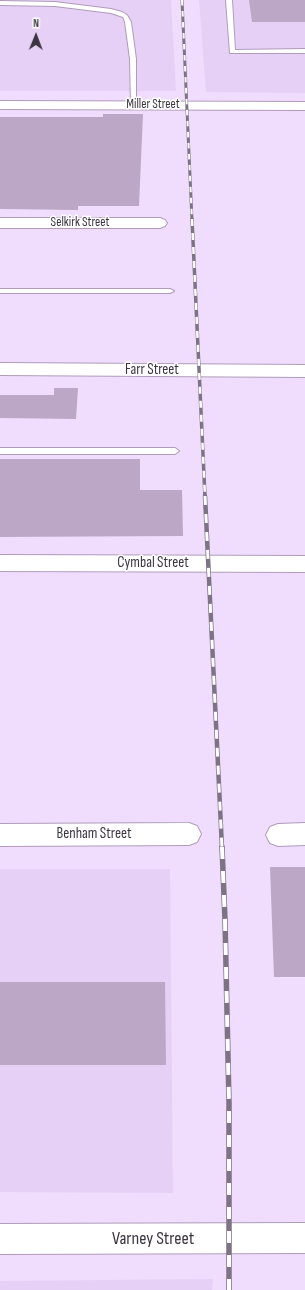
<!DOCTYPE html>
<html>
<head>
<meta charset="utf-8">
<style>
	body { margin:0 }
	#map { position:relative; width:305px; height:1290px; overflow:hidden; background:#f0dcfc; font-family:"Sofia Sans Condensed",sans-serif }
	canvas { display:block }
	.north { position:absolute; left:16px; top:16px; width:40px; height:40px; -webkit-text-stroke:3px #fff; paint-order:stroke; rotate:1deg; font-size:11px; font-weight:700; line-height:16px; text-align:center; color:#3c3541 }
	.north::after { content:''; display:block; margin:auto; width:14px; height:18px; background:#3c3541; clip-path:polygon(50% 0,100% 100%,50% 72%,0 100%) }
</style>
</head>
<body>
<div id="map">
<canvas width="305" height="1290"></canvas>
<div class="north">N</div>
</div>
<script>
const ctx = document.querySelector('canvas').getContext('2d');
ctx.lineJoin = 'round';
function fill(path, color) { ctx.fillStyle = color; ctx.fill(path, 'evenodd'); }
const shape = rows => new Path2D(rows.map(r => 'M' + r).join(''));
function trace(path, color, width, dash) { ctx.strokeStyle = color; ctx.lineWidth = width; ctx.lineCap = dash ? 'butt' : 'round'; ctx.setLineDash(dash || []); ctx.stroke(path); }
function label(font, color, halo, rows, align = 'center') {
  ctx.font = font + ' "Sofia Sans Condensed",sans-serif'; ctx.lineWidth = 3; ctx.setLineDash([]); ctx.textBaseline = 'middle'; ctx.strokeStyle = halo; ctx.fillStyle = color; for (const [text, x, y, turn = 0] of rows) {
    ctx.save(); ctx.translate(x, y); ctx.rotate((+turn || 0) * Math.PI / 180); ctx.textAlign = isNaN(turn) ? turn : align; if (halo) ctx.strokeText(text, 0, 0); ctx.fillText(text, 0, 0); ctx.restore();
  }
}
fill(shape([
	[0,0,171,0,176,91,0,91],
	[199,0,305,0,305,93,206,92],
	[0,869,170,869,173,1193,0,1192],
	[213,1279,212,1290,0,1290,0,1281]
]), '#e7d0f6');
fill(shape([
	[249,0,305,0,305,22,252,22],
	[103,114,143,114,139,206,78,206,78,210,0,209,0,117,103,117],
	[54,388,78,388,76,419,0,418,0,395,54,395],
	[0,459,140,459,140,490,182,490,183,536,0,537],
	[270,867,305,867,305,977,274,977],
	[0,982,165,982,166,1065,0,1065]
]), '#bca8c6');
const service = shape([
	[226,0,232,0,235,50,305,49,305,53,230,53,226,0],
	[0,1,55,2,111,9,122,12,127,15,131,22,136,59,136,106,131,105,130,59,125,22,123,17,111,13,55,6,0,5,0,1],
	[0,289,170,289,174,291,170,293,0,293,0,289],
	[0,448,175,448,179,451,175,454,0,454,0,448]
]);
const minor = shape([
	[0,101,305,102,305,110,0,109,0,101],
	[0,218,160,218,165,220,167,223,165,226,160,228,0,228,0,218],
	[0,363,305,365,305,377,0,375,0,363],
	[0,555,305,556,305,572,0,571,0,555],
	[189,823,197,826,201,834,197,842,189,845,0,846,0,824,189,823],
	[305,823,305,845,278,846,270,843,266,835,270,827,278,824,305,823],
	[305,1223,305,1253,0,1254,0,1224,305,1223]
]);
trace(service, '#af9cba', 2);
trace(minor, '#af9cba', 2);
fill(service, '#fff');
fill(minor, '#fff');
const railFar3 = shape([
	[182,0,192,220]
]);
const railFar2 = shape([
	[192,219,205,497]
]);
const railFar1 = shape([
	[205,496,222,848]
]);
const rail = shape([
	[222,847,225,920,229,1103,229,1290]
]);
trace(railFar3, '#7e7285', 3);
trace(railFar2, '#7e7285', 3.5);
trace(railFar1, '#7e7285', 4.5);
trace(rail, '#7e7285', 5.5);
trace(railFar3, '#fff', 2, [5.5]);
trace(railFar2, '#fff', 2.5, [7]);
trace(railFar1, '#fff', 3, [9]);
trace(rail, '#fff', 4, [12]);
label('13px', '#3c3541', '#fff', [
	["Miller Street",153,105],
	["Selkirk Street",80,223]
]);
label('15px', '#3c3541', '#fff', [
	["Farr Street",152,370],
	["Cymbal Street",153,563],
	["Benham Street",94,834]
]);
label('18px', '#3c3541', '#fff', [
	["Varney Street",153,1239]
]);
</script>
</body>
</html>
